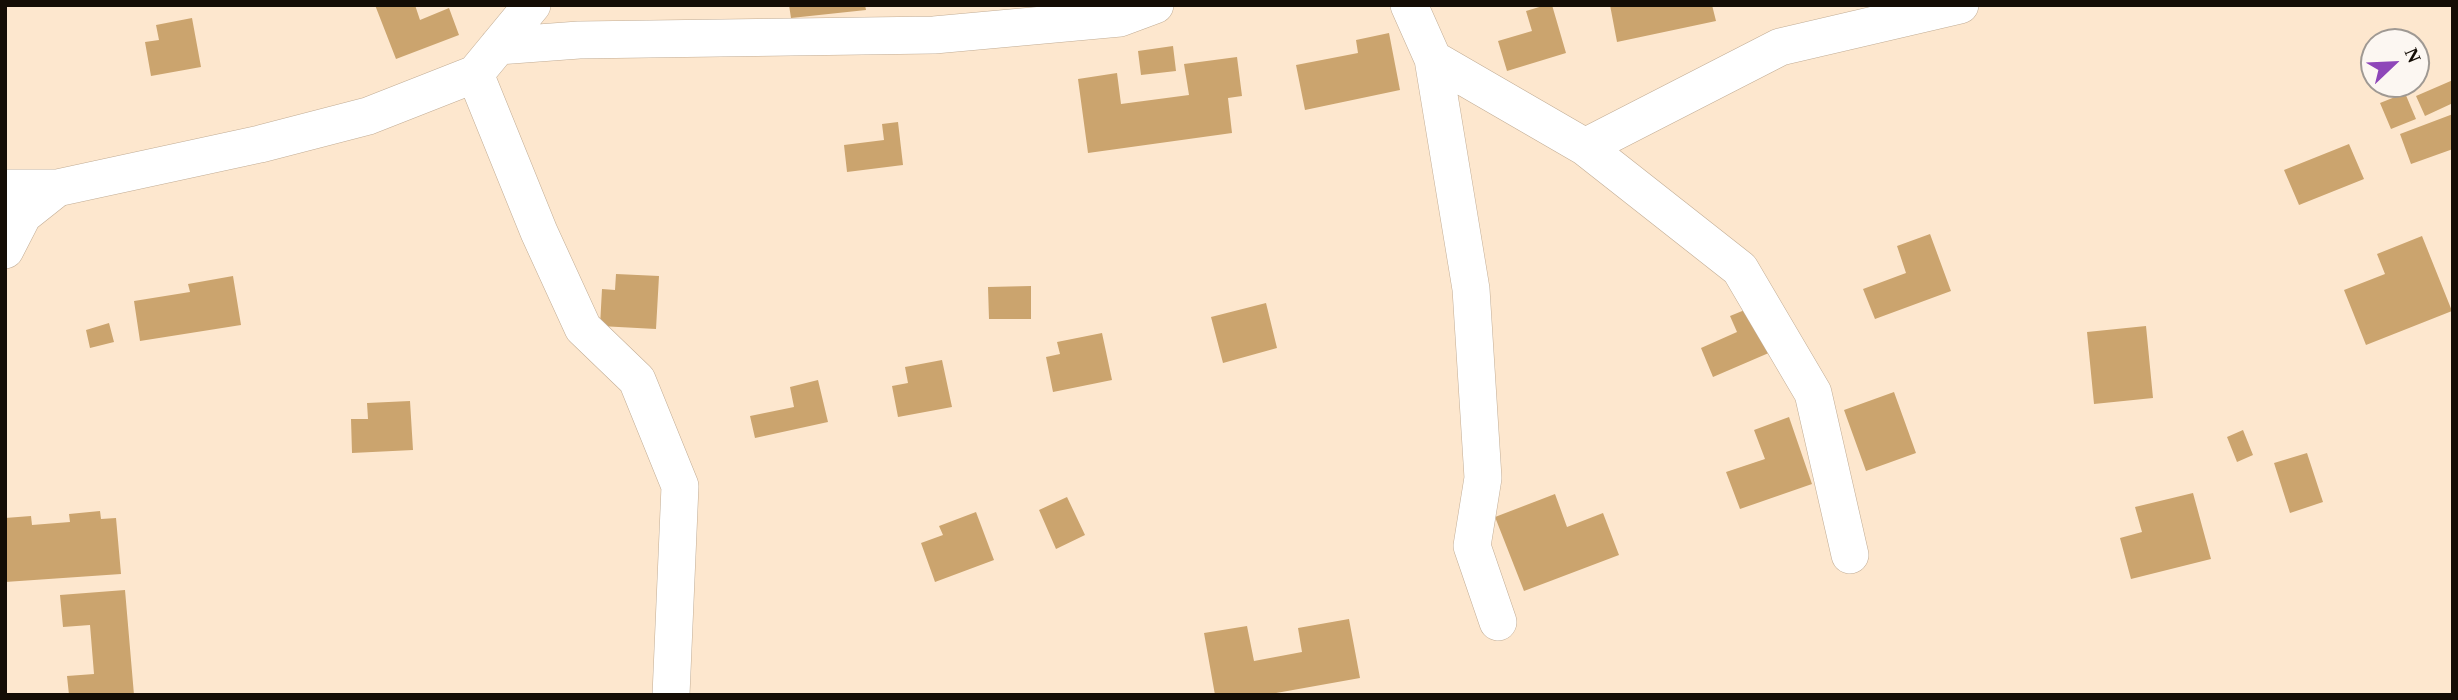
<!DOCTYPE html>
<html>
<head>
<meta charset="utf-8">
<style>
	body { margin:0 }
	#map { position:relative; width:2458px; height:700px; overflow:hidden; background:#fde7ce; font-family:Georgia,serif }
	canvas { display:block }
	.frame { position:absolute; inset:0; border:7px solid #140d05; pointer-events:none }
	.north { position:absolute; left:2360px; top:28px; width:70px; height:70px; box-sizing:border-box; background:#fcf7f2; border:2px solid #9f9993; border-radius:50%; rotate:67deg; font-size:19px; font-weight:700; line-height:28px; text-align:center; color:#140d05 }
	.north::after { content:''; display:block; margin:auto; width:24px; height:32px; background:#8e46b9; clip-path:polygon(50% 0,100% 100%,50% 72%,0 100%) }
</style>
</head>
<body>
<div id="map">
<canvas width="2458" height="700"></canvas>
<div class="frame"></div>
<div class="north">N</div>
</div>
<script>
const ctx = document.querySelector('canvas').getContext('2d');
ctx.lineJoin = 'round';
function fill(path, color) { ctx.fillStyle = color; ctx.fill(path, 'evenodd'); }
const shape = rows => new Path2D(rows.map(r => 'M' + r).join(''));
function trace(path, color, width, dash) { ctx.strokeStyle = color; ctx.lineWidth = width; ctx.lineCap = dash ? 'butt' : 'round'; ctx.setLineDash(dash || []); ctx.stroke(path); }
fill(shape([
	[375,5,415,5,420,20,449,8,459,35,396,59],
	[789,5,865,5,866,10,791,18],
	[1546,5,1552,5,1566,53,1507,71,1498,41,1532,31,1526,11],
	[1610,5,1712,5,1716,21,1617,42],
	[192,18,201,67,151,76,145,42,159,40,156,25],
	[1389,33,1400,90,1305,110,1296,65,1358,53,1356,40],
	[1173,46,1176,71,1141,75,1138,51],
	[1237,57,1242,96,1228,98,1232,133,1088,153,1078,79,1117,73,1121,104,1189,95,1184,64],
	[2453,80,2453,103,2425,116,2416,96],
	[2405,93,2416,119,2391,129,2380,103],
	[2453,114,2453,149,2411,164,2400,134],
	[898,122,903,165,847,172,844,145,884,140,882,124],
	[2349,144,2364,179,2299,205,2284,170],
	[1930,234,1951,291,1875,319,1863,289,1906,273,1897,246],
	[2422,236,2452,311,2366,345,2344,290,2385,274,2377,254],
	[616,274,659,276,656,329,600,326,602,289,615,290],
	[233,276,241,325,140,341,134,301,190,292,188,284],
	[1031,286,1031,319,989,319,988,287],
	[1266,303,1277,348,1223,363,1211,317],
	[1752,307,1771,352,1713,377,1701,348,1737,332,1730,316],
	[109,323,114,342,90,348,86,330],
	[2146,326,2153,398,2094,404,2087,332],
	[1102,333,1112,380,1053,392,1046,357,1060,354,1057,342],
	[942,360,952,407,898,417,892,386,908,383,905,367],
	[818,380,828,422,755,438,750,416,794,407,790,387],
	[1894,392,1916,453,1866,471,1844,410],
	[410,401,413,450,352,453,351,419,368,419,367,403],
	[1789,417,1812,484,1740,509,1726,472,1765,459,1754,430],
	[2243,430,2253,455,2237,462,2227,437],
	[2307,453,2323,502,2290,513,2274,463],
	[2193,493,2211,559,2131,579,2120,538,2142,532,2135,507],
	[1555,494,1567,527,1603,513,1619,555,1524,591,1495,517],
	[1067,497,1085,535,1056,549,1039,510],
	[100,511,101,519,116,518,121,574,5,582,5,518,31,516,32,525,70,522,69,514],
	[976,512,994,560,935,582,921,543,943,535,939,526],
	[125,590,134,695,69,695,67,676,94,674,90,625,63,627,60,595],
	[1349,619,1360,678,1265,695,1215,695,1204,633,1247,626,1254,661,1302,652,1298,628]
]), '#cba46e');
const minor = shape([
	[1409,5,1433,59,1471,289,1483,478,1472,546,1498,622],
	[498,46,579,40,934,35,1120,18,1155,5],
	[1433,59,1585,147,1740,269,1813,393,1850,555],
	[475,74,539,232,583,328,637,380,680,486,671,695],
	[1585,147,1780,47,1960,5],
	[5,188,57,188],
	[5,250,23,215,57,188,260,144,368,116,475,74,532,5]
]);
trace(minor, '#c1ac94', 38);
trace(minor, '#fff', 37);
</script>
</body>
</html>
